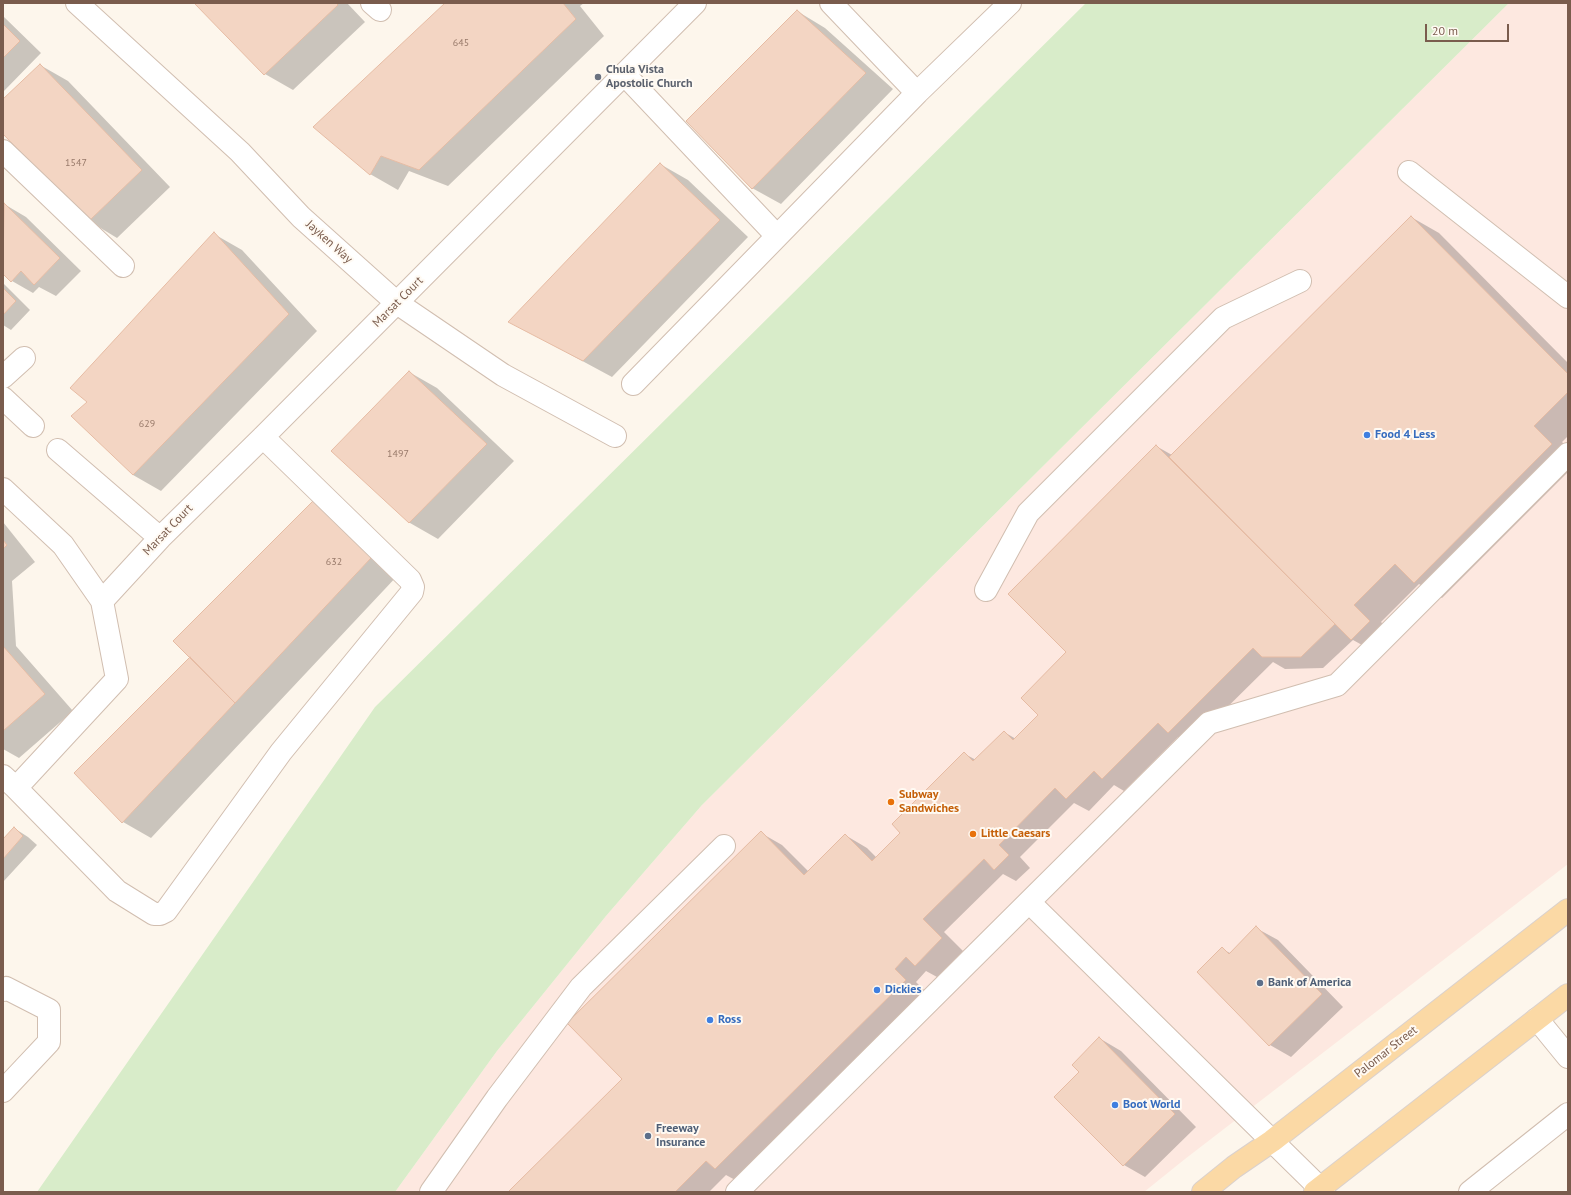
<!DOCTYPE html>
<html>
<head>
<meta charset="utf-8">
<style>
	body { margin:0 }
	#map { position:relative; width:1571px; height:1195px; overflow:hidden; background:#fdf6ec; font-family:"PT Sans",sans-serif }
	canvas { display:block }
	.frame { position:absolute; inset:0; border:4px solid #7a5c4d; pointer-events:none }
	.scale { position:absolute; left:1425px; top:24px; width:84px; height:18px; box-sizing:border-box; border:2px solid #7a5c4d; border-top:0; padding-left:5px; font-size:12px; line-height:14px; white-space:nowrap; color:#7a5c4d; -webkit-text-stroke:3px #fffaf3; paint-order:stroke }
</style>
</head>
<body>
<div id="map">
<canvas width="1571" height="1195"></canvas>
<div class="frame"></div>
<div class="scale">20 m</div>
</div>
<script>
const ctx = document.querySelector('canvas').getContext('2d');
ctx.lineJoin = 'round';
function fill(path, color) { ctx.fillStyle = color; ctx.fill(path, 'evenodd'); }
const shape = rows => new Path2D(rows.map(r => 'M' + r).join(''));
function trace(path, color, width, dash) { ctx.strokeStyle = color; ctx.lineWidth = width; ctx.lineCap = dash ? 'butt' : 'round'; ctx.setLineDash(dash || []); ctx.stroke(path); }
function label(font, color, halo, rows, align = 'center') {
  ctx.font = font + ' "PT Sans",sans-serif'; ctx.lineWidth = 4; ctx.setLineDash([]); ctx.textBaseline = 'middle'; ctx.strokeStyle = halo; ctx.fillStyle = color; for (const [text, x, y, turn = 0] of rows) {
    ctx.save(); ctx.translate(x, y); ctx.rotate((+turn || 0) * Math.PI / 180); ctx.textAlign = isNaN(turn) ? turn : align; if (halo) ctx.strokeText(text, 0, 0); ctx.fillText(text, 0, 0); ctx.restore();
  }
}
fill(shape([
	[1509,3,1568,3,1568,864,1185,1159,1144,1192,395,1192,497,1051,606,916,702,805]
]), '#fde8e0');
fill(shape([
	[1086,3,1509,3,702,805,606,916,497,1051,395,1192,37,1192,375,707]
]), '#d8ecc9');
fill(shape([
	[195,3,347,3,365,22,293,90,265,74],
	[446,3,584,3,580,6,604,36,448,186,409,171,398,190,370,174],
	[797,11,825,28,893,89,781,204,752,188],
	[3,16,41,53,3,92],
	[40,65,68,81,170,187,117,238,89,221,3,133,3,101],
	[660,164,688,180,748,237,612,377,510,322],
	[4,204,26,217,81,271,56,296,39,287,33,293,12,281,3,272,3,205],
	[1411,217,1439,233,1568,363,1568,436,1562,442,1568,448,1568,472,1442,598,1419,584,1381,622,1397,638,1380,655,1353,640,1323,668,1285,669,1273,662,1190,744,1178,737,1124,791,1114,785,1089,811,1074,803,1020,857,1030,868,1016,881,1003,874,944,932,963,951,937,977,926,971,916,982,927,993,737,1181,726,1175,709,1192,509,1192,623,1079,761,833,782,845,809,872,845,835,867,848,877,858,902,833,965,754,976,760,1004,732,1016,739,1040,715,1156,446,1172,455],
	[214,234,242,250,317,331,161,491,133,475],
	[3,283,30,310,11,330,3,325],
	[409,372,437,388,514,461,438,539,410,523,332,451],
	[314,501,399,574,151,838,123,822,191,657],
	[3,522,35,562,12,581,16,646,73,711,19,758,3,749],
	[14,828,28,837,37,845,3,882,3,840],
	[1256,928,1278,940,1343,1007,1291,1057,1270,1045,1222,949,1230,953],
	[1099,1038,1121,1051,1196,1127,1145,1177,1124,1165,1081,1072]
]), '#0003');
const building = shape([
	[194,3,336,3,338,5,264,75,194,3],
	[445,3,563,3,576,19,419,170,381,156,370,175,313,127,445,3],
	[797,10,866,73,752,189,686,121,797,10],
	[3,24,20,41,3,58,3,24],
	[40,64,142,170,88,222,3,134,3,99,40,64],
	[660,163,720,220,583,361,508,322,660,163],
	[4,203,60,258,34,285,21,271,11,282,3,274,4,203],
	[1411,216,1568,374,1568,392,1534,426,1552,444,1414,583,1395,564,1354,605,1370,621,1351,640,1169,457,1411,216],
	[214,232,289,314,133,475,71,416,87,402,70,388,214,232],
	[3,288,16,301,3,315,3,288],
	[409,371,487,444,409,523,331,451,409,371],
	[1156,445,1335,624,1301,657,1262,657,1253,648,1168,733,1158,723,1102,779,1094,771,1066,799,1055,788,999,845,1009,855,994,870,984,859,923,919,942,938,915,966,906,957,895,969,906,980,715,1169,706,1161,675,1192,508,1192,622,1079,567,1023,761,831,804,875,845,834,872,861,900,833,892,824,964,752,973,761,1004,731,1013,740,1038,715,1021,698,1066,652,1008,594,1156,445],
	[314,500,371,558,235,703,173,641,314,500],
	[3,540,7,545,3,549,3,540],
	[3,646,45,694,3,731,3,646],
	[190,657,235,703,122,823,74,773,190,657],
	[14,827,23,836,3,859,3,839,14,827],
	[1256,926,1322,994,1269,1046,1197,972,1222,947,1229,954,1256,926],
	[1099,1037,1175,1114,1123,1166,1054,1097,1079,1072,1072,1065,1099,1037]
]);
fill(building, '#f3d5c3');
trace(building, '#e6bba3', 1);
const minor = shape([
	[77,3,240,152,301,217,397,303,503,375,615,436],
	[372,3,380,10],
	[831,3,917,93,1010,3],
	[624,74,777,236],
	[3,151,123,266],
	[1409,172,1568,297],
	[3,377,24,358],
	[633,384,917,93],
	[3,398,33,426],
	[58,450,160,538],
	[3,489,63,545,102,601,117,679,16,788,3,776],
	[986,590,1028,513,1223,318,1300,281],
	[102,601,160,538,263,437,695,3],
	[16,788,117,891,154,914,160,914,166,911,281,752,412,592,413,587,410,580,263,437],
	[1029,902,1324,1192],
	[3,990,6,988,49,1010,49,1042,3,1091],
	[1537,1019,1568,1057],
	[431,1192,497,1098,581,987,724,846],
	[737,1192,1209,723,1337,685,1568,454],
	[1470,1192,1568,1114]
]);
const major = shape([
	[1203,1192,1234,1167,1272,1141,1568,910],
	[1315,1192,1568,995]
]);
trace(minor, '#d1beb0', 24);
trace(major, '#dad1cd', 24);
trace(minor, '#fff', 22);
trace(major, '#fbd9a5', 22);
for (const [x, y, r, color] of [
	[598,77,4,"#6b7280"],
	[1367,435,4,"#3f7fe0"],
	[891,802,4,"#e8710a"],
	[973,834,4,"#e8710a"],
	[1260,983,4,"#5c6f8a"],
	[877,990,4,"#3f7fe0"],
	[710,1020,4,"#3f7fe0"],
	[1115,1105,4,"#3f7fe0"],
	[648,1136,4,"#5c6f8a"]
]) { const dot = new Path2D(); dot.arc(x, y, r, 0, 2 * Math.PI); ctx.fillStyle = color; ctx.fill(dot); trace(dot, '#fffaf3', 1.5); }
label('10px', '#987a6a', null, [
	["645",461,43],
	["1547",76,163],
	["629",147,424],
	["1497",398,454],
	["632",334,562]
]);
label('bold 12px', '#5b616d', '#fffaf3', [
	["Chula Vista",606,70],
	["Apostolic Church",606,84]
], 'left');
label('12px', '#7a5c4d', '#fffaf3', [
	["Jayken Way",329,242,42],
	["Marsat Court",398,302,-45],
	["Marsat Court",168,530,-46],
	["Palomar Street",1386,1052,-38]
]);
label('bold 12px', '#366cbe', '#fffaf3', [
	["Food 4 Less",1375,435],
	["Dickies",885,990],
	["Ross",718,1020],
	["Boot World",1123,1105]
], 'left');
label('bold 12px', '#c56008', '#fffaf3', [
	["Subway",899,795],
	["Sandwiches",899,809],
	["Little Caesars",981,834]
], 'left');
label('bold 12px', '#4e5e75', '#fffaf3', [
	["Bank of America",1268,983],
	["Freeway",656,1129],
	["Insurance",656,1143]
], 'left');
</script>
</body>
</html>
